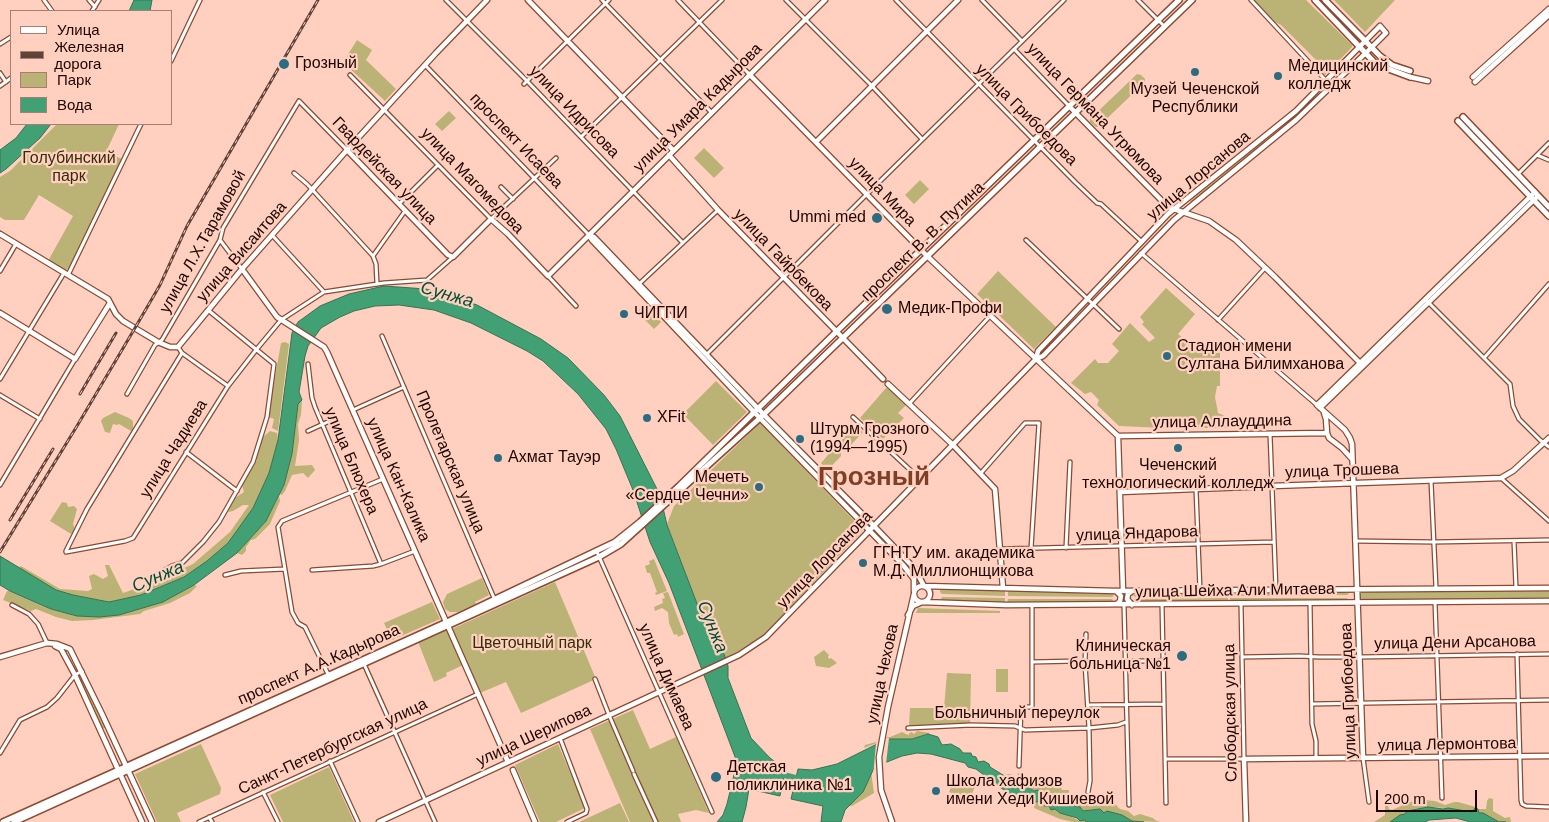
<!DOCTYPE html>
<html>
<head>
<meta charset="utf-8">
<style>
	body { margin:0 }
	#map { position:relative; width:1549px; height:822px; overflow:hidden; background:#ffd0bf; font-family:Arial,sans-serif }
	canvas { display:block }
	.legend { position:absolute; left:10px; top:10px; width:162px; height:115px; box-sizing:border-box; background:#ffd0bf; border:1px solid #a57f73; margin:0; padding:6px 9px; list-style:none; font-size:15px; color:#1f0601 }
	.legend li { display:flex; align-items:center; gap:10px; height:25px }
	.legend b { width:25px; border:1px solid #a57f73 }
	.scale { position:absolute; left:1376px; top:790px; width:101px; height:22px; box-sizing:border-box; border:2px solid #1f0601; border-top:0; padding-left:6px; font-size:15px; line-height:18px; white-space:nowrap; color:#1f0601; -webkit-text-stroke:4px #ffd0bf; paint-order:stroke }
</style>
</head>
<body>
<div id="map">
<canvas width="1549" height="822"></canvas>
<ul class="legend">
<li><b style="height:6px;background:#fff"></b>Улица</li>
<li><b style="height:6px;background:#614239"></b>Железная дорога</li>
<li><b style="height:14px;background:#bbb275"></b>Парк</li>
<li><b style="height:14px;background:#42a075"></b>Вода</li>
</ul>
<div class="scale">200 m</div>
</div>
<script>
const ctx = document.querySelector('canvas').getContext('2d');
ctx.lineJoin = 'round';
function fill(path, color) { ctx.fillStyle = color; ctx.fill(path, 'evenodd'); }
const shape = rows => new Path2D(rows.map(r => 'M' + r).join(''));
function trace(path, color, width, dash) { ctx.strokeStyle = color; ctx.lineWidth = width; ctx.lineCap = dash ? 'butt' : 'round'; ctx.setLineDash(dash || []); ctx.stroke(path); }
function label(font, color, halo, rows, align = 'center') {
  ctx.font = font + ' Arial,sans-serif'; ctx.lineWidth = 4.5; ctx.setLineDash([]); ctx.textBaseline = 'middle'; ctx.strokeStyle = halo; ctx.fillStyle = color; for (const [text, x, y, turn = 0] of rows) {
    ctx.save(); ctx.translate(x, y); ctx.rotate((+turn || 0) * Math.PI / 180); ctx.textAlign = isNaN(turn) ? turn : align; if (halo) ctx.strokeText(text, 0, 0); ctx.fillText(text, 0, 0); ctx.restore();
  }
}
fill(shape([
	[1254,0,1306,0,1352,45,1352,47,1325,75,1319,68,1320,64,1281,25,1275,22],
	[1334,0,1395,0,1365,32],
	[357,40,372,50,366,60,396,89,385,101,346,65,344,61],
	[1137,74,1141,75,1145,79,1145,82,1098,127,1096,127,1090,122,1090,119],
	[449,111,456,118,442,131,435,124],
	[57,124,119,124,106,152,122,159,69,268,66,270,48,261,73,216,39,195,24,220,5,220,0,217,0,177,10,171],
	[1265,140,1266,142,1191,203,1190,201],
	[704,148,724,168,714,178,694,158],
	[920,180,929,189,914,204,905,195],
	[998,271,1056,327,1034,349,977,294],
	[1166,288,1195,314,1178,334,1191,345,1220,353,1220,386,1217,386,1215,397,1218,413,1235,420,1237,428,1164,428,1119,426,1097,405,1099,400,1091,392,1085,394,1071,383,1095,359,1098,363,1108,363,1119,351,1112,344,1130,323,1149,342,1155,338,1142,324,1144,322,1140,317],
	[644,304,661,322,654,329,637,312],
	[285,342,289,344,278,431,272,428,274,419,268,417,281,343],
	[716,381,747,412,713,445,683,414],
	[886,388,889,388,907,404,898,413,904,418,883,439,860,418],
	[302,400,301,415,298,424,299,440,295,466,312,465,315,470,308,478,303,473,292,475,285,491,282,495,280,494,284,485,292,454,298,404],
	[115,412,129,418,133,421,133,430,131,431,119,424,117,425,113,424,110,433,105,432,101,421,103,418],
	[760,423,863,530,765,634,726,659,715,633,709,635,667,524,674,506],
	[854,426,856,426,863,432,848,448,844,448,839,443],
	[270,431,277,433,278,440,269,473,253,508,228,543,207,561,184,577,141,595,109,602,73,595,56,590,18,568,21,566,60,589,88,591,92,589,89,576,94,574,103,579,108,576,105,565,109,565,123,593,151,583,193,564,230,532,249,505,243,505,233,511,228,512,235,498,244,492,242,485,256,462,262,438],
	[835,447,841,452,841,456,827,471,821,463],
	[279,496,280,501,270,524,255,539,251,540,246,547,246,551,242,555,237,553,266,521],
	[62,502,67,503,68,507,74,506,77,509,73,524,75,529,71,534,50,521],
	[654,559,667,591,656,595,655,593,657,592,650,573,647,573,645,566,650,564,649,561],
	[482,578,489,595,475,602,476,604,458,612,450,612,445,609,443,602,447,594],
	[555,582,596,679,521,713,506,682,480,693,452,629],
	[194,585,197,586,190,593,170,603,144,611,140,614,93,620,72,621,56,617,36,609,31,611,3,600,7,591,10,591,51,609,77,616,99,617,119,615,163,602],
	[940,589,1005,591,1005,596,942,594,940,592],
	[1549,590,1549,598,1363,600,1360,597,1360,594,1363,592],
	[1008,591,1114,594,1114,595,1112,597,1008,596],
	[668,592,684,634,678,637,677,634,674,635,669,623,668,612,662,608,655,611,654,607,663,603,662,599,665,598,663,593],
	[1228,593,1228,596,1135,597,1133,595],
	[1230,593,1349,593,1347,595,1230,596],
	[942,597,1005,598,1005,603,940,601],
	[1228,598,1228,601,1133,602,1135,599],
	[1230,598,1347,598,1349,600,1230,601],
	[1008,599,1112,599,1114,602,1007,603],
	[432,602,440,619,392,640,384,623],
	[918,608,1000,611,1000,613,916,613],
	[447,629,463,665,446,673,447,676,434,682,418,642],
	[824,650,829,655,828,657,829,659,831,658,837,663,829,668,816,666,814,657],
	[996,669,1008,669,1008,692,996,692],
	[947,673,971,674,970,723,909,726,910,708,944,708],
	[82,678,106,727,102,729,79,679],
	[633,710,650,749,676,737,709,813,696,810,678,814,681,822,630,822,590,729],
	[917,731,930,733,912,739,887,739,864,748,865,745,876,742,880,738,890,737,902,732,908,735,911,732,914,734],
	[201,744,221,788,220,794,177,813,181,822,157,822,135,774],
	[558,744,585,808,556,822,540,822,515,765],
	[329,767,354,822,283,822,270,795],
	[871,771,874,793,852,806,814,798],
	[1018,773,1021,774,1023,778,1031,775,1036,778,1041,777,1045,781,1049,779,1050,782,1060,786,1062,790,1069,790,1069,794,1074,794,1076,797,1080,795,1086,797,1087,800,1098,806,1107,806,1111,803,1113,802,1120,809,1128,811,1134,816,1140,814,1153,818,1155,820,1160,822,1132,821,1122,815,1107,812,1104,813,1100,809,1083,811,1080,807,1074,806,1072,803,1063,803,1058,798,1052,799,1030,788,1019,786,1016,782,1008,782,1005,776,1004,775,1010,774,1017,777],
	[954,779,975,787,969,800,949,792],
	[1489,798,1493,799,1493,811,1505,818,1510,817,1511,822,1499,822,1482,813,1479,813,1479,809,1486,809,1487,801],
	[1424,800,1435,801,1445,805,1454,802,1458,802,1476,807,1472,812,1448,808,1428,807,1413,809,1390,822,1374,822,1385,815,1385,805,1388,805,1389,809,1392,810,1410,802],
	[1039,802,1080,821,1085,820,1086,822,1073,822,1060,819,1034,808,1035,803],
	[620,803,629,822,579,822]
]), '#bbb275');
const water = shape([
	[134,0,152,0,150,11,129,11,134,0],
	[27,124,51,124,40,138,6,169,0,173,0,150,16,138,27,124],
	[384,286,426,289,452,296,477,305,541,339,568,358,604,395,620,416,660,495,667,525,709,635,715,633,726,659,728,666,728,678,751,738,770,758,778,764,786,766,780,796,749,789,746,807,742,822,717,822,723,815,727,804,737,762,669,583,650,542,633,490,616,449,606,429,578,394,543,361,527,351,471,323,434,310,399,305,375,306,354,311,340,317,321,328,308,346,305,356,299,392,302,400,298,404,292,454,284,485,266,521,237,553,194,585,163,602,119,615,99,617,77,616,51,609,10,591,0,585,0,556,56,590,73,595,109,602,141,595,184,577,207,561,228,543,253,508,269,473,278,440,292,333,298,322,320,306,349,294,384,286],
	[928,734,938,737,942,745,951,744,960,749,963,753,971,753,972,756,976,757,978,762,984,761,989,764,990,767,1008,778,1008,782,1015,781,1019,786,1030,788,1034,791,1038,790,1051,799,1061,800,1063,803,1073,803,1074,806,1080,807,1083,811,1100,809,1104,813,1107,811,1122,815,1132,821,1144,822,1086,822,1085,820,1080,821,1077,818,1060,813,1055,809,1051,810,1049,806,1044,806,1039,802,1029,802,1015,797,1001,788,976,769,968,767,965,763,931,754,917,753,902,756,887,762,883,761,874,768,863,792,845,810,841,822,821,822,823,806,791,799,798,769,812,770,837,764,887,739,912,739,928,734],
	[1428,807,1443,809,1448,808,1472,812,1475,808,1478,809,1479,813,1483,813,1499,822,1506,822,1470,822,1456,818,1429,820,1425,822,1390,822,1400,815,1405,814,1407,811,1428,807]
]);
fill(water, '#42a075');
trace(water, '#387252', 1);
fill(shape([
	[881,738,889,738,886,764,880,765,876,769,873,777,876,743,877,740]
]), '#ffd0bf');
trace(shape([
	[776,773,803,780]
]), '#42a075', 6);
const street = shape([
	[44,0,52,11],
	[89,0,95,7],
	[446,0,527,81,683,243],
	[602,0,712,113],
	[678,0,749,74],
	[786,0,872,86,922,139],
	[896,0,1075,182,1097,203,1101,204,1142,242],
	[982,0,1022,41],
	[1138,0,1164,26],
	[1251,0,1332,87],
	[92,11,99,0],
	[0,44,11,37],
	[1014,49,1069,106],
	[171,61,200,0],
	[425,65,589,235],
	[0,73,6,82],
	[350,75,491,219,556,158],
	[524,84,609,0],
	[0,86,11,78],
	[581,137,722,0],
	[1537,155,1549,160],
	[294,173,307,184,373,256,376,264,377,284],
	[1518,174,1549,143],
	[501,187,513,199],
	[399,204,438,165],
	[272,235,324,292],
	[220,240,242,269],
	[1026,240,1119,329],
	[1141,253,1317,405],
	[373,256,405,211],
	[0,271,16,244],
	[68,275,141,124],
	[548,276,576,306],
	[639,284,718,210],
	[1425,299,1510,384,1513,406,1519,419,1540,440,1549,447],
	[1218,320,1265,268],
	[382,336,494,598],
	[182,353,228,386],
	[707,354,867,194,1064,0],
	[1484,358,1549,284],
	[308,364,312,398,315,407,381,564],
	[0,379,64,273],
	[127,394,155,345,162,340,220,240,223,228,299,101,347,150],
	[0,395,40,419],
	[909,404,990,316],
	[353,410,404,387],
	[853,417,920,479],
	[308,431,332,420],
	[1270,434,1276,590],
	[186,452,237,491],
	[981,473,1025,423,1039,423,1031,549],
	[1501,478,1549,521],
	[1431,481,1436,588],
	[0,485,75,359],
	[1196,489,1200,590],
	[1355,541,1434,542,1549,540],
	[1514,541,1516,588],
	[1066,548,1070,462],
	[1000,549,1274,542],
	[66,551,87,509,182,353,178,347],
	[66,552,125,541,133,538,228,386,256,350,281,320,324,292,384,283,427,280,453,257],
	[597,552,712,812],
	[312,570,373,566,381,564,415,551],
	[225,575,241,571,285,569],
	[151,578,172,566,182,563,203,542,219,522,253,462,267,417,274,364,208,310],
	[1435,602,1442,798],
	[1310,603,1312,724,1316,741,1316,758],
	[1162,604,1166,803],
	[12,605,29,614,38,624,47,643],
	[1124,605,1129,805],
	[1086,634,1085,663,1089,728,1090,781,1088,792],
	[1517,654,1521,800,1522,804,1526,806,1549,807],
	[1242,657,1300,656,1319,657,1360,657,1549,654],
	[1126,661,1164,661],
	[1032,662,1078,661,1093,666,1126,666],
	[364,664,435,822],
	[328,674,305,627,298,623,292,612,278,527,282,521,383,479],
	[595,679,609,715,633,771],
	[1312,704,1549,700],
	[1088,705,1164,704],
	[908,728,971,725,1015,726,1025,730,1089,728,1118,725,1126,722],
	[560,738,587,809,586,813,567,822],
	[0,753,20,720,47,707,57,698,75,675,82,671],
	[1363,758,1369,802],
	[1165,759,1244,759,1241,604],
	[330,761,358,822],
	[1019,766,1021,707,1032,707,1032,605],
	[634,774,656,822],
	[263,792,278,822],
	[209,817,212,822],
	[199,822,478,694]
]);
const secondary = shape([
	[528,0,673,150],
	[749,74,927,256,1118,436],
	[1410,77,1428,81],
	[1473,77,1549,9],
	[1475,82,1549,15],
	[1069,106,1168,207,1209,221,1236,240,1275,277,1363,366],
	[816,142,958,0],
	[347,150,448,255,453,257,491,219,508,234,548,276,825,0],
	[669,155,718,210,883,379],
	[0,234,108,299,116,314,123,321,158,342,170,347,178,347,242,269,347,150,436,53,487,0],
	[589,235,594,237,769,420,874,526,915,569,924,586,1116,591,1549,588],
	[589,235,592,240,754,412,903,565,914,579,914,591],
	[242,269,277,317,324,347,327,352,508,762],
	[0,313,75,359,110,303],
	[888,384,953,445,995,489,1003,588],
	[1320,408,1536,198],
	[1324,413,1326,419,1327,433,1329,438,1342,448,1352,459],
	[1118,436,1327,433],
	[1118,436,1123,591],
	[1120,492,1272,486,1501,478,1513,471,1549,438],
	'914 594a8 8 0 1 1 16 0a8 8 0 1 1-16 0Z',
	[1116,591,1121,596,1120,601,1117,604],
	[1131,592,1128,594,1127,599,1132,605],
	[908,615,913,606,922,602,1006,605,1549,601],
	[55,646,61,649,75,675,142,822],
	[0,657,47,643,57,644,70,649,102,714,152,822],
	[1363,758,1352,444,1350,438,1345,430,1317,405,1535,192],
	[513,770,535,822],
	[379,822,739,655,766,637,1036,359,1043,356,1174,220,1296,120,1371,48,1386,33,1380,26,1296,111,1168,214,1038,351,1036,359],
	[892,822,881,790,879,757,888,707,914,594],
	[1246,822,1244,759,1549,756]
]);
const primary = shape([
	[1315,0,1374,62,1383,67,1410,77],
	[1325,0,1380,56,1392,65,1410,71],
	[1463,117,1549,207],
	[1458,121,1549,216],
	[3,822,447,622,615,542,640,522,679,486,836,332,1179,0],
	[14,822,599,557,621,544,760,418,1192,0]
]);
trace(street, '#8b4931', 5.5);
trace(secondary, '#8b4931', 7);
trace(primary, '#8b4931', 8);
trace(street, '#fff', 3);
trace(secondary, '#fff', 4.5);
trace(primary, '#fff', 5);
const rail = shape([
	[80,394,116,333],
	[10,520,53,449],
	[0,552,77,426,135,328,160,285,187,226,318,0]
]);
trace(rail, '#614239', 3);
trace(rail, '#ffd0bf', 1, [4]);
for (const [x, y, r, color] of [
	[284,64,6,"#2b6c80"],
	[1195,72,5,"#2b6c80"],
	[1278,76,5,"#2b6c80"],
	[877,218,6,"#2b6c80"],
	[887,309,6,"#2b6c80"],
	[624,314,5,"#2b6c80"],
	[1167,356,5,"#2b6c80"],
	[647,418,5,"#2b6c80"],
	[800,439,5,"#2b6c80"],
	[1178,448,5,"#2b6c80"],
	[498,458,5,"#2b6c80"],
	[759,487,5,"#2b6c80"],
	[863,563,5,"#2b6c80"],
	[1182,656,6,"#2b6c80"],
	[716,777,6,"#2b6c80"],
	[936,791,5,"#2b6c80"]
]) { const dot = new Path2D(); dot.arc(x, y, r, 0, 2 * Math.PI); ctx.fillStyle = color; ctx.fill(dot); trace(dot, '#ffd0bf', 2); }
label('16px', '#1f0601', '#ffd0bf', [
	["Грозный",295,64],
	["Медицинский",1288,67],
	["колледж",1288,85],
	["Музей Чеченской",1195,90,"center"],
	["Республики",1195,108,"center"],
	["Ummi med",866,218,"right"],
	["Медик-Профи",898,309],
	["ЧИГПИ",634,314],
	["Стадион имени",1177,347],
	["Султана Билимханова",1177,365],
	["XFit",657,418],
	["Штурм Грозного",810,430],
	["(1994—1995)",810,448],
	["Ахмат Тауэр",508,458],
	["Чеченский",1178,466,"center"],
	["технологический колледж",1178,484,"center"],
	["Мечеть",749,478,"right"],
	["«Сердце Чечни»",749,496,"right"],
	["ГГНТУ им. академика",873,554],
	["М.Д. Миллионщикова",873,572],
	["Клиническая",1171,647,"right"],
	["больница №1",1171,665,"right"],
	["Детская",727,768],
	["поликлиника №1",727,786],
	["Школа хафизов",946,782],
	["имени Хеди Кишиевой",946,800]
], 'left');
label('16px', '#1f0601', '#ffd0bf', [
	["улица Умара Кадырова",698,108,-45],
	["улица Идрисова",574,112,46],
	["улица Германа Угрюмова",1095,114,46],
	["улица Грибоедова",1026,115,45],
	["проспект Исаева",516,141,46],
	["Гвардейская улица",384,171,46],
	["улица Лорсанова",1199,176,-40],
	["улица Магомедова",472,181,46],
	["улица Мира",882,192,46],
	["улица Л.Х.Тарамовой",203,242,-61],
	["проспект В. В. Путина",923,242,-44],
	["улица Висаитова",242,252,-49],
	["улица Гайрбекова",783,260,46],
	["улица Аллауддина",1222,422,-1],
	["улица Чадиева",174,449,-58],
	["улица Блюхера",351,461,67],
	["Пролетарская улица",450,462,67],
	["улица Трошева",1342,471,-2],
	["улица Кан-Калика",398,480,66],
	["улица Яндарова",1137,534,-2],
	["улица Лорсанова",825,560,-46],
	["улица Шейха Али Митаева",1235,591,-1],
	["улица Дени Арсанова",1455,643,-1],
	["проспект А.А.Кадырова",319,665,-24],
	["улица Чехова",883,674,-78],
	["улица Димаева",666,677,66],
	["улица Грибоедова",1349,691,-92],
	["Слободская улица",1231,713,-91],
	["Больничный переулок",1017,714],
	["улица Шерипова",534,736,-25],
	["улица Лермонтова",1447,745,-1],
	["Санкт-Петербургская улица",333,747,-25]
]);
label('16px', '#342e06', '#ffd0bf', [
	["Голубинский",69,159],
	["парк",69,177],
	["Цветочный парк",532,644]
]);
label('italic 18px', '#004f33', '#ffd0bf', [
	["Сунжа",447,295,16],
	["Сунжа",158,577,-23],
	["Сунжа",712,627,68]
]);
label('bold 26px', '#7f3f26', '#ffd0bf', [
	["Грозный",874,478]
]);
</script>
</body>
</html>
